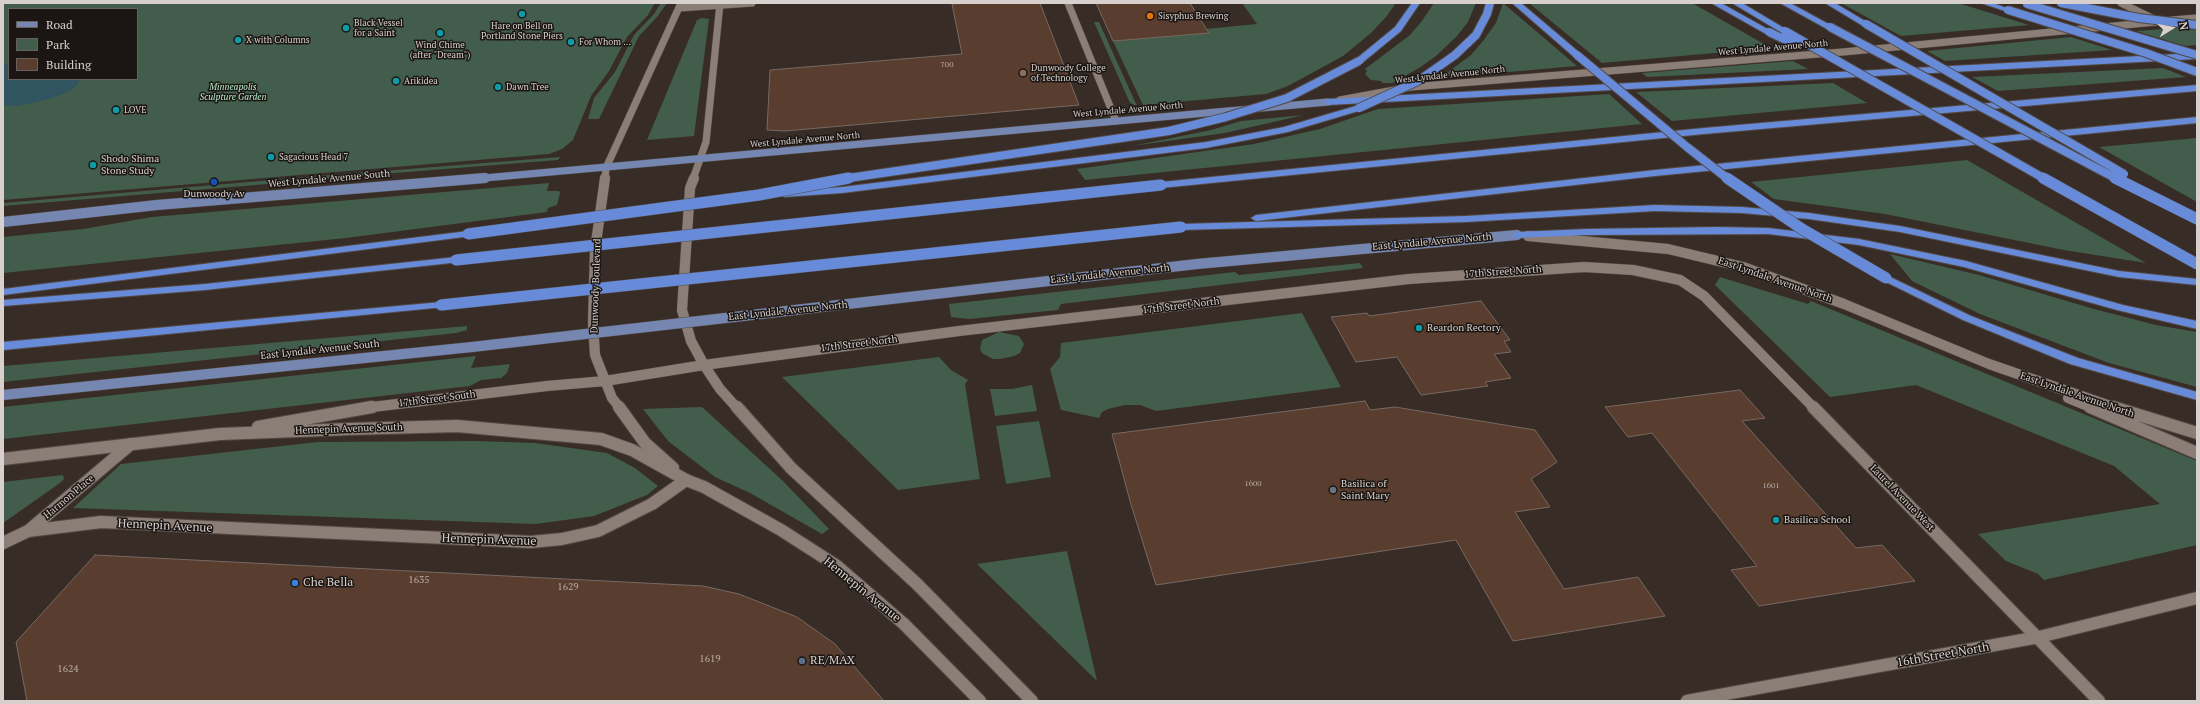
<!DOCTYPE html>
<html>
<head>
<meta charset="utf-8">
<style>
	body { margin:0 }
	#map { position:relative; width:2200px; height:704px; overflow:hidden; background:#382c26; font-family:"PT Serif",serif }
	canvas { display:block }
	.frame { position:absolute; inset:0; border:4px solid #d8d0cc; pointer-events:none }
	.legend { position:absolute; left:8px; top:8px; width:130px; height:72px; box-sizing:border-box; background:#1b1613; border:1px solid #67605d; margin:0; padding:5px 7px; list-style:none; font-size:12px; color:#d8d0cc }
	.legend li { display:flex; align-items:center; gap:8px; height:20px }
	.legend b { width:20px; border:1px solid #67605d }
	.north { position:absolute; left:2152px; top:8px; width:40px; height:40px; -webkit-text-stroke:3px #1b1613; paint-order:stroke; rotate:79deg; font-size:11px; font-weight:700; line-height:16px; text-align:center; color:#d8d0cc }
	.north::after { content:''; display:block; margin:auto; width:14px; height:18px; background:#d8d0cc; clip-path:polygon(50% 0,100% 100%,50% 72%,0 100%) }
</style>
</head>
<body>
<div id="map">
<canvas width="2200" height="704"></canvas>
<div class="frame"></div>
<ul class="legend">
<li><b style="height:5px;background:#7586b1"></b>Road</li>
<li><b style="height:11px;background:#425d4b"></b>Park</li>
<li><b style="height:11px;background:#593d2f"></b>Building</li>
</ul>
<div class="north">N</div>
</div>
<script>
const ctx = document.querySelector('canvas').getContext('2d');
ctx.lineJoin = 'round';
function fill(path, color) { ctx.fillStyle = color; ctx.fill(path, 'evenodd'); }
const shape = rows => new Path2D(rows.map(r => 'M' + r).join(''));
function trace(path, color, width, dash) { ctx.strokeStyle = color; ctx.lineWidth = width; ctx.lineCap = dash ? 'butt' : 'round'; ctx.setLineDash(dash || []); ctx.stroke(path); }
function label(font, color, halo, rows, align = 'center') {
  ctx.font = font + ' "PT Serif",serif'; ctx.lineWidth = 3; ctx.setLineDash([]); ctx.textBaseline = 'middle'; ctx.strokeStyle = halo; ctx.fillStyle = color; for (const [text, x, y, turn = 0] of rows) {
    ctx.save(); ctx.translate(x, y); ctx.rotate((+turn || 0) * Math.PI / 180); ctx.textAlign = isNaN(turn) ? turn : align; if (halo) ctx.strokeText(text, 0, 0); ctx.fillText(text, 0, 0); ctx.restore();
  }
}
fill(shape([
	[3,3,655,3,648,15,627,37,609,71,591,96,573,140,562,149,549,154,3,200],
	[9,9,137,9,137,79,9,79],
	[661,3,667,3,657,17,639,36,599,119,588,119,594,98,615,72,634,35,654,14],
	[1242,3,1396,3,1386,17,1371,33,1343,56,1288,86,1266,94,1143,105,1113,41,1208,33,1206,29,1257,24],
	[1434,3,1476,3,1468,22,1457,36,1436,56,1419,68,1392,83,1382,83,1381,81,1371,80,1365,74,1367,71,1365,69,1410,35,1421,22],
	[1503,3,1577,66,1440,78,1471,55,1483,41,1496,23],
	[1529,3,1692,3,1771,48,1602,63],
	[1841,3,1958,3,2029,25,1901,36],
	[702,18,709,19,694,136,647,140,697,20],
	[1094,22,1099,22,1137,106,1130,103],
	[2178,28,2197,29,2197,45,2185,46,2136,31],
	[2071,37,2112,50,1945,61,1927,51],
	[1793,61,1808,69,1647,77,1642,73],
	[2163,68,2186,77,1998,91,1972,77],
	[1833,83,1867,103,1672,121,1636,92],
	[1609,94,1642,124,1085,180,1077,169,1254,144,1320,129,1378,109],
	[1304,115,1225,133,1132,146,1211,130,1241,121],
	[2197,138,2197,202,2099,147],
	[560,157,558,160,370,175,371,172],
	[1967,160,2146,263,2064,250,1885,214,1774,199,1751,182],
	[366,172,363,176,3,206,3,203],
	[549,183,547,191,559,191,560,193,557,205,548,208,547,212,346,238,3,273,3,237,83,229,152,217],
	[1890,254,1979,275,2094,309,2156,325,2197,332,2197,387,2109,363,1980,314,1912,281],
	[1360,263,1363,268,1061,304,1058,310,969,319,951,317,949,304,1235,272,1239,275],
	[1720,277,1808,304,1811,301,2197,461,2197,545,2044,580,2038,574,2006,561,1978,534,2160,504,2114,466,1916,385,1830,397,1715,285],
	[1302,313,1341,387,1156,411,1140,405,1125,405,1108,409,1102,412,1099,418,1061,410,1050,369,1060,357,1061,343],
	[467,326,467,330,456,333,3,382,3,366],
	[999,332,1019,336,1024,344,1020,353,1014,356,1000,359,993,359,982,353,980,349,982,340],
	[476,356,471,368,510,364,507,373,501,378,481,380,470,386,3,439,3,407],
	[939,357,951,370,968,380,965,384,980,479,898,490,782,377],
	[1032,385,1037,411,995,416,990,389,1012,389],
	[702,407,783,481,829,529,822,534,750,493,715,477,668,441,643,409],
	[1039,421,1051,477,1006,484,996,426],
	[477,441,535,443,607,453,635,468,658,486,647,495,594,516,536,524,73,508,121,464,318,442],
	[63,475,64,479,60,483,3,523,3,482],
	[1067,551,1097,681,977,564]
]), '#425d4b');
fill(shape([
	[9,62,9,79,80,79,77,85,68,92,49,99,17,106,3,105,3,65]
]), '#305460');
const building = shape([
	[969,3,1040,3,1079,105,785,131,767,130,770,70,962,54,952,4,969,3],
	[1096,3,1190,3,1209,33,1113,41,1096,3],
	[1481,301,1510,340,1504,341,1511,352,1494,354,1511,378,1485,382,1488,386,1421,395,1397,357,1356,362,1331,317,1367,313,1369,316,1481,301],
	[1740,390,1765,418,1742,421,1856,548,1882,545,1915,581,1759,606,1731,570,1757,566,1652,433,1628,437,1605,407,1740,390],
	[1365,401,1370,410,1395,407,1535,430,1557,462,1531,479,1550,507,1515,512,1564,589,1638,577,1665,616,1513,641,1456,540,1156,585,1130,501,1112,434,1365,401],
	[95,555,703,586,739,594,797,617,835,644,884,701,27,701,16,642,95,555]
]);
fill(building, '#593d2f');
trace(building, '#776963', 1);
const streetFar2 = shape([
	[1068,3,1116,121],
	[679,8,752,3]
]);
const streetFar1 = shape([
	[704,365,959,331,1409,279,1584,267,1633,270,1680,280,1704,296,1814,408]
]);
const street = shape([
	[1813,407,2099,701],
	[28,531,101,522,531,542,562,539,598,531,652,504,686,480],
	[3,543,28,531,131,444]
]);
const secondaryFar2 = shape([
	[2121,3,2156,20],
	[2172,20,2197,18],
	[1340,100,1411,87,1843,52,2156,22],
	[605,179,606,168,681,3],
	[693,179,706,142,720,3]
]);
const secondaryFar1 = shape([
	[605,178,595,250,593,323,595,355,612,398,620,408],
	[694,178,690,188,682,310,691,341,704,365,720,389,737,408],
	[1528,236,1668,249,1743,267,1844,304,1989,364,2116,408],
	[2068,398,2093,408],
	[364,408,547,386,605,381,704,365]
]);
const secondary = shape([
	[619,407,645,443,673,468],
	[737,407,791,468,917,584,1032,701],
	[2090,407,2197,453],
	[2113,407,2197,433],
	[258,427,372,407],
	[3,459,220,434,349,429,457,426,601,439,632,450,686,480,704,487,781,530,837,566,904,624,980,701],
	[1687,701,2039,637,2197,598]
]);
const primaryFar1 = shape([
	[473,179,1328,102]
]);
const primary = shape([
	[3,222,157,205,485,178],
	[1197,264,1517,235],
	[3,395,472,347]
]);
const highway = shape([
	[1412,3,1420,3,1401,31,1362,63,1356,63,1356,59,1395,27,1412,3],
	[1512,3,1521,3,1580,53,1580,57,1574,57,1512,3],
	[1711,3,1721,3,1773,32,1766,34,1711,3],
	[1732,3,1742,3,1789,31,1782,33,1732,3],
	[1780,3,1790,3,1834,27,1827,29,1780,3],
	[1825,3,1835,3,1870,24,1863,26,1825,3],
	[1981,3,1993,3,2012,10,2008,12,1981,3],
	[2197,53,2197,59,1328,105,1324,102,1328,99,2197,53],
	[2197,85,2197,91,1704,134,1161,188,1156,185,1161,182,1704,128,2197,85],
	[1359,105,1363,108,1362,110,1288,132,1206,148,842,193,784,197,779,194,784,191,842,187,1206,142,1284,127,1359,105],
	[2197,117,2197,123,1655,176,1256,221,1251,218,1256,215,1655,170,2197,117],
	[1655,205,1742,207,1809,213,1900,226,2119,271,2197,279,2197,285,2119,277,1900,232,1809,219,1742,213,1655,211,1466,222,1181,230,1176,227,1181,224,1466,216,1655,205],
	[1718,227,1768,228,1859,239,1966,261,2123,305,2197,321,2197,329,2117,310,1964,267,1859,245,1768,234,1587,235,1517,238,1512,235,1517,232,1587,229,1718,227],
	[468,231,472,232,473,234,472,236,3,295,3,289,468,231],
	[456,257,461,260,460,262,205,290,3,306,3,300,205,284,456,257],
	[1886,275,1971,316,2078,358,2197,392,2197,400,2070,364,1963,320,1882,280,1880,278,1886,275],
	[441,302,445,303,447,305,445,307,3,350,3,342,441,302]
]);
trace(streetFar2, '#534944', 8);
trace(streetFar1, '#534944', 11);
trace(street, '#534944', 14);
trace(secondaryFar2, '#534944', 8);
trace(secondaryFar1, '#534944', 11);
trace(secondary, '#534944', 14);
trace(primaryFar1, '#534944', 8);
trace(primary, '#534944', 11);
trace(highway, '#534944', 2);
trace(streetFar2, '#8b7e77', 7);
trace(streetFar1, '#8b7e77', 10);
trace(street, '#8b7e77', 12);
trace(secondaryFar2, '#8b7e77', 7);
trace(secondaryFar1, '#8b7e77', 10);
trace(secondary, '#8b7e77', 12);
trace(primaryFar1, '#7586b1', 7);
trace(primary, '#7586b1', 10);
fill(highway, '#678bd8');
const primaryBridge = shape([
	[472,347,1197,264]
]);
const highwayBridgeFar1 = shape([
	[2061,3,2139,18,2197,25],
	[2027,4,2197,55],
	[2008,10,2146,53,2197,72],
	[1866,24,2124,174],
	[1830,27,2117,179],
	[1785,31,2045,179],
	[1769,32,1794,44],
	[1577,55,1687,147,1728,179],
	[1359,108,1418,81,1455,55,1476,35,1487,14,1490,3],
	[842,179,1169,131,1226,117,1287,98,1359,61]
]);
const highwayBridge = shape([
	[1727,178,1802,229,1886,278],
	[2043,178,2197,264],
	[2115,178,2197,219],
	[468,234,759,195,849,178],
	[456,260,1161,185],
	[441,305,1181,227]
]);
trace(primaryBridge, '#534944', 11, []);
trace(highwayBridgeFar1, '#534944', 10, []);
trace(highwayBridge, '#534944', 12, []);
trace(primaryBridge, '#7586b1', 10);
trace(highwayBridgeFar1, '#678bd8', 8);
trace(highwayBridge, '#678bd8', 11);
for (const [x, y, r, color] of [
	[522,14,4,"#0f9aa8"],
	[1150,16,4,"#e8710a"],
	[346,28,4,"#0f9aa8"],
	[440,33,4,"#0f9aa8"],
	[238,40,4,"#0f9aa8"],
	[571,42,4,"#0f9aa8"],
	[1023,73,4,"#8d6e63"],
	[396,81,4,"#0f9aa8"],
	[498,87,4,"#0f9aa8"],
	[116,110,4,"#0f9aa8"],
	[271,157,4,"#0f9aa8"],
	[93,165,4,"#0f9aa8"],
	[214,182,4,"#1a4fb4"],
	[1419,328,4,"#0f9aa8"],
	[1333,490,4,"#6b7280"],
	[1776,520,4,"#0f9aa8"],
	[295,583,4,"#3f7fe0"],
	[802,661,4,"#5c6f8a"]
]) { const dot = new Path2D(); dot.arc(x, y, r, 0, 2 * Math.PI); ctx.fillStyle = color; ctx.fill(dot); trace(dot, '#1b1613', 1.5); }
label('8px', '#b8aba5', null, [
	["700",947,65],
	["1600",1253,484],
	["1601",1771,486]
]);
label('9px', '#d8d0cc', '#1b1613', [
	["Sisyphus Brewing",1158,16],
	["Black Vessel",354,23],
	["for a Saint",354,33],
	["Hare on Bell on",522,26,"center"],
	["Portland Stone Piers",522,36,"center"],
	["X with Columns",246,40],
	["For Whom ...",579,42],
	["Wind Chime",440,45,"center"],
	["(after \"Dream\")",440,55,"center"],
	["Dunwoody College",1031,68],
	["of Technology",1031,78],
	["Arikidea",404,81],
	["Dawn Tree",506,87],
	["LOVE",124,110],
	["Sagacious Head 7",279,157]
], 'left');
label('9px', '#d8d0cc', '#1b1613', [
	["West Lyndale Avenue North",1773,48,-5],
	["West Lyndale Avenue North",1450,75,-6],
	["West Lyndale Avenue North",1128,110,-5],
	["West Lyndale Avenue North",805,140,-5]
]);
label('italic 9px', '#b7eec9', '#1b1613', [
	["Minneapolis",233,87],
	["Sculpture Garden",233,97]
]);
label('10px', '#d8d0cc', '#1b1613', [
	["Shodo Shima",101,159],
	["Stone Study",101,171],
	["Dunwoody Av",214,194,"center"],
	["Reardon Rectory",1427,328],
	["Basilica of",1341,484],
	["Saint Mary",1341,496],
	["Basilica School",1784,520]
], 'left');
label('10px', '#d8d0cc', '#1b1613', [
	["West Lyndale Avenue South",329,179,-5],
	["East Lyndale Avenue North",1432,242,-5],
	["17th Street North",1503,272,-4],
	["East Lyndale Avenue North",1110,274,-6],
	["East Lyndale Avenue North",1775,280,19],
	["Dunwoody Boulevard",596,286,-88],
	["17th Street North",1181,306,-7],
	["East Lyndale Avenue North",788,311,-6],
	["17th Street North",859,344,-7],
	["East Lyndale Avenue South",320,350,-6],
	["East Lyndale Avenue North",2077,395,19],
	["17th Street South",437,399,-7],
	["Hennepin Avenue South",349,429,-2],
	["Harmon Place",69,497,-40],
	["Laurel Avenue West",1902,498,46]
]);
label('10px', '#b8aba5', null, [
	["1635",419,580],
	["1629",568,587],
	["1619",710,659],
	["1624",68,669]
]);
label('12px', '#d8d0cc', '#1b1613', [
	["Hennepin Avenue",165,526,3],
	["Hennepin Avenue",489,540,2],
	["Hennepin Avenue",862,590,39],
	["16th Street North",1943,655,-10]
]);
label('12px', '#d8d0cc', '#1b1613', [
	["Che Bella",303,583],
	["RE/MAX",810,661]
], 'left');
</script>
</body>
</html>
